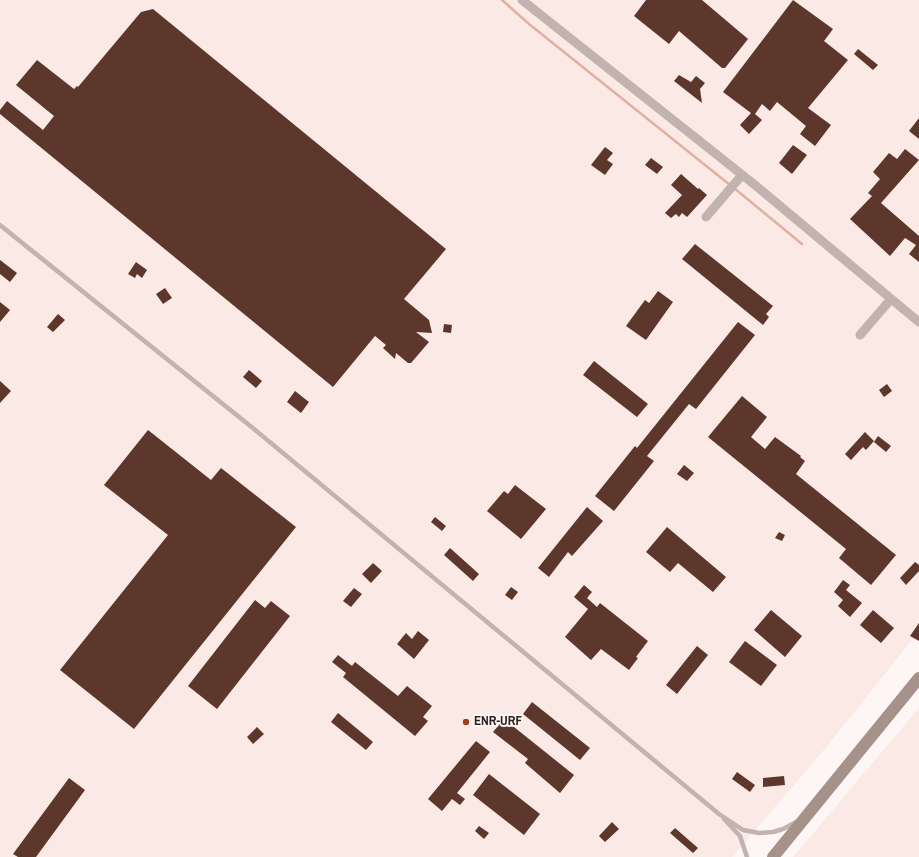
<!DOCTYPE html>
<html>
<head>
<meta charset="utf-8">
<style>
	body { margin:0 }
	canvas { display:block; background:#fdf6f4 }
</style>
</head>
<body>
<canvas width="919" height="857"></canvas>
<script>
const ctx = document.querySelector('canvas').getContext('2d');
ctx.lineJoin = 'round';
function fill(path, color) { ctx.fillStyle = color; ctx.fill(path, 'evenodd'); }
const shape = rows => new Path2D(rows.map(r => 'M' + r).join(''));
function trace(path, color, width, dash) { ctx.strokeStyle = color; ctx.lineWidth = width; ctx.lineCap = dash ? 'butt' : 'round'; ctx.setLineDash(dash || []); ctx.stroke(path); }
function label(font, color, halo, rows, align = 'center') {
  ctx.font = font + ' "Archivo Narrow",sans-serif'; ctx.lineWidth = 4; ctx.setLineDash([]); ctx.textBaseline = 'middle'; ctx.strokeStyle = halo; ctx.fillStyle = color; for (const [text, x, y, turn = 0] of rows) {
    ctx.save(); ctx.translate(x, y); ctx.rotate((+turn || 0) * Math.PI / 180); ctx.textAlign = isNaN(turn) ? turn : align; if (halo) ctx.strokeText(text, 0, 0); ctx.fillText(text, 0, 0); ctx.restore();
  }
}
fill(shape([
	[0,0,919,0,919,631,828,745,732,857,0,857],
	[919,708,919,857,793,857]
]), '#fae9e4');
trace(shape([
	[502,0,529,24,730,185],
	[734,188,802,244]
]), '#e0b1a3', 2.5);
fill(shape([
	[646,0,702,0,748,39,725,68,722,68,679,31,669,44,634,16],
	[793,0,833,29,824,41,848,60,808,108,831,125,815,146,800,134,806,126,777,102,770,111,762,104,755,114,762,120,749,134,740,125,751,113,723,92],
	[153,9,446,249,404,299,429,320,432,333,416,332,429,342,411,363,408,363,396,353,395,359,383,348,386,345,375,336,333,387,0,114,0,110,7,101,43,130,54,116,16,85,37,60,74,89,77,86,78,87,141,12],
	[858,49,878,65,873,70,854,54],
	[679,75,691,82,696,76,705,83,700,89,702,103,674,81],
	[919,118,919,139,909,131],
	[793,145,807,155,792,174,779,163],
	[605,147,613,153,607,160,613,164,605,175,591,165],
	[905,149,919,160,881,203,919,236,919,262,909,254,916,245,905,238,890,256,850,219,872,196,868,193,880,179,873,172,889,153,897,159],
	[651,158,663,167,657,174,645,165],
	[681,174,698,189,699,188,707,195,687,217,682,213,679,217,676,214,671,218,665,213,682,195,671,185],
	[695,244,773,306,766,314,769,317,763,325,682,259],
	[0,260,17,273,10,282,0,274],
	[136,262,147,270,142,278,137,274,135,278,128,274],
	[165,288,172,298,163,304,156,294],
	[658,291,673,302,646,340,626,326,645,300,649,303],
	[0,302,10,310,0,322],
	[58,314,65,320,53,332,47,327],
	[738,322,755,335,696,409,689,404,647,456,654,461,614,511,595,496,635,446,637,448],
	[444,324,452,325,451,333,443,332],
	[594,361,648,404,637,417,583,375],
	[249,370,262,381,256,388,243,377],
	[0,381,11,391,0,403],
	[887,384,892,391,884,397,879,390],
	[295,391,309,402,301,413,287,402],
	[742,396,767,417,751,437,765,449,775,437,801,456,800,457,805,461,796,474,896,555,871,585,839,558,846,549,708,437],
	[148,430,211,480,221,468,296,527,134,729,60,670,168,535,104,485],
	[865,432,874,441,866,450,863,447,851,460,845,454],
	[878,436,891,446,886,452,874,442],
	[684,465,694,473,687,481,677,474],
	[515,485,546,509,521,539,487,511,504,491,508,494],
	[587,507,603,521,572,556,568,552,549,577,538,568],
	[435,517,446,526,442,531,431,522],
	[667,527,726,577,713,592,678,563,670,572,646,552],
	[779,532,785,535,782,541,775,538],
	[450,548,479,574,473,581,444,555],
	[915,562,919,565,919,571,906,585,900,578],
	[373,563,382,571,371,583,362,574],
	[843,580,850,585,846,590,862,603,850,617,838,606,843,600,834,592],
	[584,585,592,592,587,598,597,607,600,603,648,641,636,657,638,658,629,670,601,649,591,660,565,637,588,609,574,597],
	[511,587,518,592,512,600,505,595],
	[354,588,362,594,351,607,343,601],
	[255,600,265,608,271,601,290,616,217,709,188,686],
	[771,610,802,636,785,657,754,630],
	[873,610,894,628,881,643,860,625],
	[919,623,919,641,910,636],
	[418,631,429,640,414,659,397,644,406,633,412,639],
	[745,641,777,665,761,686,729,662],
	[697,646,708,655,677,694,666,685],
	[338,655,352,666,355,662,398,696,407,686,432,706,423,717,428,721,415,736,343,677,346,673,332,662],
	[532,702,590,748,580,760,523,714],
	[338,713,373,742,366,750,331,722],
	[504,719,574,775,560,793,525,763,528,759,493,732],
	[257,727,264,734,253,744,247,737],
	[476,741,490,752,457,793,465,799,460,805,452,799,442,811,428,799],
	[737,772,755,785,750,792,732,779],
	[489,774,540,814,524,835,473,795],
	[784,776,785,785,763,787,763,778],
	[69,778,85,790,36,857,18,857,13,854],
	[612,822,619,829,605,842,599,836],
	[479,826,489,833,484,839,475,831],
	[675,828,698,848,693,853,670,833]
]), '#5d372b');
trace(shape([
	[0,225,254,429,719,814,743,830,759,833,773,832,783,829,796,822],
	[724,819,740,836,747,857]
]), '#c2b3ae', 4.5);
trace(shape([
	[522,0,755,185,919,322],
	[706,217,742,175],
	[860,335,891,299]
]), '#c2b3ae', 9);
trace(shape([
	[773,857,919,678]
]), '#a6918b', 12);
for (const [x, y, r, color] of [
	[466,722,4,"#a33d19"]
]) { const dot = new Path2D(); dot.arc(x, y, r, 0, 2 * Math.PI); ctx.fillStyle = color; ctx.fill(dot); trace(dot, '#fdf6f4', 1.5); }
label('bold 13px', '#2e221e', '#fdf6f4', [
	["ENR-URF",474,722]
], 'left');
</script>
</body>
</html>
